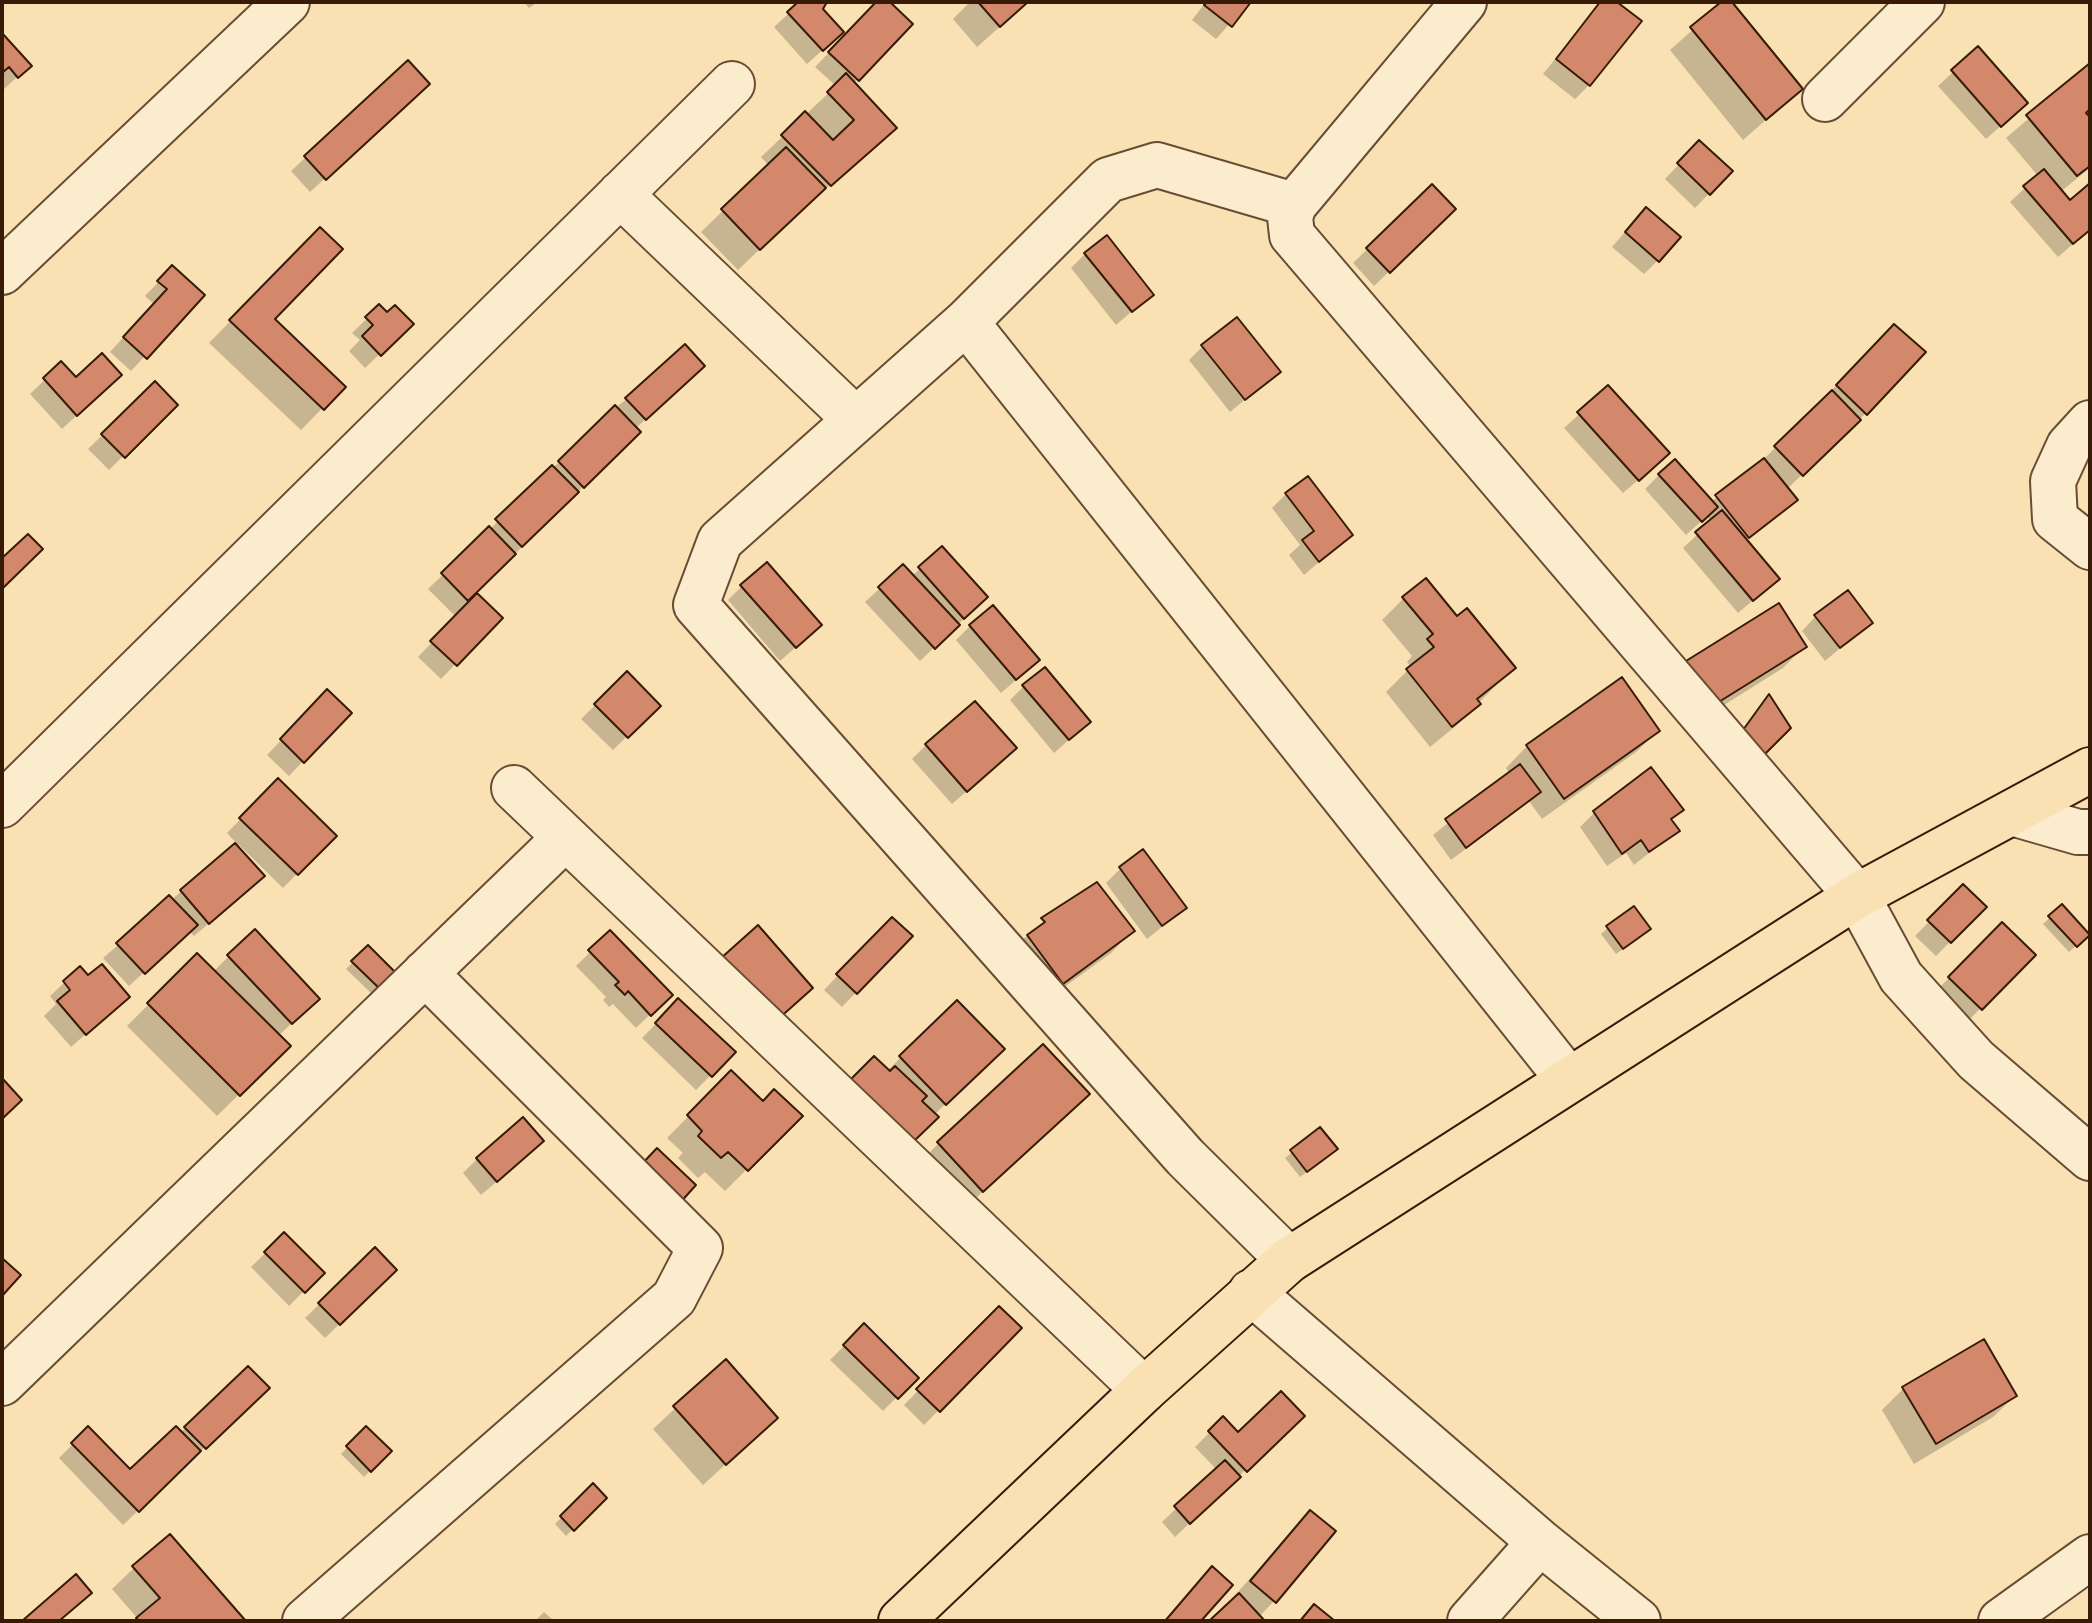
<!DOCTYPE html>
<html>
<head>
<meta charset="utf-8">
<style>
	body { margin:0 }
	#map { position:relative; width:2092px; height:1623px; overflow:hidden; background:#f9e1b4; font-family:"IM FELL Great Primer",serif }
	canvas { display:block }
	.frame { position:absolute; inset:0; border:4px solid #371b08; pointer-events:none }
</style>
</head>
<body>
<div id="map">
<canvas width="2092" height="1623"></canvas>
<div class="frame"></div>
</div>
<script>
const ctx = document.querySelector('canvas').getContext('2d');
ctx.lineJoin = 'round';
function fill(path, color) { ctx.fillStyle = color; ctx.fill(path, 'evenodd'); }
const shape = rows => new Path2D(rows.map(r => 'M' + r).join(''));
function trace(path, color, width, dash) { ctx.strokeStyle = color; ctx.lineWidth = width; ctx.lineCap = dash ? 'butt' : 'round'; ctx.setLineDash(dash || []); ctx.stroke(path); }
fill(shape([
	[524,2,538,2,529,8],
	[801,2,824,2,821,9,827,46,807,64,774,27],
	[879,2,887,2,911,25,853,84,873,149,806,205,738,270,701,232,769,166,761,157,836,86,815,67],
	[970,2,1028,2,977,47,953,19],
	[1206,2,1249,2,1216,39,1192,20],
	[1601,2,1614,2,1589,85,1575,99,1543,74],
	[1724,2,1729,2,1801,89,1743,140,1670,50],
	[2,36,29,66,3,90,2,89],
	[1978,49,2011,117,1986,139,1938,86],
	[408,63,413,98,310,192,291,171],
	[2090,66,2090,111,2085,115,2090,120,2090,168,2060,192,2070,203,2090,186,2090,229,2058,257,2010,202,2038,176,2006,138],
	[1699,143,1730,172,1695,208,1665,179],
	[1432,187,1454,209,1374,286,1353,263],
	[1632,224,1658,260,1644,274,1612,247],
	[320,230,272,320,343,387,301,430,209,343],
	[1085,254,1151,295,1116,325,1071,268],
	[172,268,202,295,131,371,110,352,154,304,145,296],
	[379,307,387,315,411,324,365,368,349,351,360,340,352,333],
	[1880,341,1866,413,1787,489,1795,500,1746,541,1778,579,1738,613,1683,548,1711,522,1707,516,1686,535,1645,489,1659,475,1711,502,1761,462],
	[1203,346,1278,372,1230,412,1189,360],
	[61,364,76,379,105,389,62,429,30,394],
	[688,380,635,429,639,432,474,594,500,618,441,679,418,657,456,617,428,589,615,408,627,399],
	[155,384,175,405,109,470,88,449],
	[1608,388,1653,467,1623,493,1564,428],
	[1286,494,1350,535,1304,575,1289,555,1300,545,1272,508],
	[942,548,972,611,920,661,865,602,903,567,912,576],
	[742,586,805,639,780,661,728,600],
	[1404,598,1457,619,1513,668,1457,725,1430,747,1386,692,1411,667,1407,662,1412,656,1382,620],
	[1816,616,1870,623,1825,661,1802,631],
	[970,626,1023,674,1001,693,956,640],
	[1804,647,1783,668,1692,725,1666,684,1687,663],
	[627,674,658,706,613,750,581,719],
	[1024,686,1089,722,1054,753,1010,700],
	[327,692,349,713,289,776,267,755],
	[1768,697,1788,728,1750,766,1718,762],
	[1658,731,1636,752,1542,819,1529,801,1451,860,1433,835,1510,774,1506,768,1527,746],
	[926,745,1000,762,952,804,912,759],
	[278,781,334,836,283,888,238,844,248,890,194,936,189,931,129,986,103,958,237,844,227,833],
	[1681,810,1670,821,1677,831,1634,865,1626,853,1607,866,1580,827,1594,813],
	[1120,869,1185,908,1147,939,1106,883],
	[1963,887,1984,907,1936,956,1915,936],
	[1071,899,1132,931,1111,953,1041,1004,1021,941],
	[2062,907,2088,935,2069,952,2043,924],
	[892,919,910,936,842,1007,824,990],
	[2002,925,2033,955,1966,1023,1935,992],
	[1608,928,1642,935,1616,954,1601,934],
	[610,933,670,995,636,1028,613,1004,609,1007,603,1000,606,997,576,966],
	[368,948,393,973,372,994,346,969],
	[197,956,213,972,229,956,303,1013,278,1036,288,1046,217,1116,127,1026],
	[79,969,88,978,128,997,71,1047,44,1016,56,1004,50,996],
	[678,1001,733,1053,696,1090,642,1038],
	[957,1003,981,1070,934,1115,887,1071],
	[731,1073,762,1103,800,1116,725,1191,705,1172,698,1178,678,1158,683,1153,667,1138],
	[1065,1115,961,1212,917,1165,938,1144],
	[1320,1130,1328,1155,1300,1177,1285,1158],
	[528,1155,481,1195,463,1173,477,1159],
	[284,1235,322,1273,289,1306,251,1267],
	[375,1250,395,1270,325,1338,305,1318],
	[999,1308,1020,1328,924,1425,904,1405],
	[864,1326,916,1378,883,1411,830,1360],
	[725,1362,776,1418,703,1485,653,1429],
	[248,1368,267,1388,123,1525,59,1458,88,1429,130,1472,180,1433],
	[1903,1389,2015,1396,1993,1417,1914,1464,1882,1410],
	[1302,1416,1175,1537,1162,1522,1217,1470,1195,1447,1223,1419,1238,1435],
	[366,1428,389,1451,364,1477,341,1454],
	[593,1486,604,1498,566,1536,555,1524],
	[1296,1527,1274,1601,1259,1617,1262,1621,1212,1621],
	[134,1568,241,1621,136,1621,138,1619,112,1589],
	[544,1612,554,1621,535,1621]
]), '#0003');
const building = shape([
	[798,2,827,2,823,9,844,32,823,51,787,12,798,2],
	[876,2,890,2,913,24,859,81,828,52,876,2],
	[978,2,1028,2,1000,27,978,2],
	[1207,2,1251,2,1232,27,1204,5,1207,2],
	[1600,2,1617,2,1642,21,1590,86,1556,59,1600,2],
	[1721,2,1732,2,1803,89,1766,120,1690,27,1721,2],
	[2,33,32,66,18,78,9,67,2,73,2,33],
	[1978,46,2028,103,2001,127,1951,70,1978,46],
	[408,60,430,84,326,180,304,156,408,60],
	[2090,63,2090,109,2086,113,2090,117,2090,166,2077,176,2026,115,2090,63],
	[846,73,897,128,831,186,781,135,805,111,833,140,854,120,827,92,846,73],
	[1699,140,1733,171,1710,195,1677,163,1699,140],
	[786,147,826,188,760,250,721,209,786,147],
	[2044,169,2070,200,2090,183,2090,230,2073,244,2023,186,2044,169],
	[1432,184,1456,209,1390,273,1366,248,1432,184],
	[1646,207,1681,237,1659,262,1625,232,1646,207],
	[320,227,343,249,275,319,346,387,324,410,229,320,320,227],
	[1107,235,1154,295,1132,312,1084,253,1107,235],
	[172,265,205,295,147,359,123,337,167,289,157,281,172,265],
	[379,304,387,312,395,305,414,324,381,356,362,336,373,325,365,317,379,304],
	[1237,317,1281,372,1245,400,1201,345,1237,317],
	[1894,324,1926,352,1867,415,1836,385,1894,324],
	[685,344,705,366,646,420,625,398,685,344],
	[102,353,122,375,77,416,43,378,61,361,76,377,102,353],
	[155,381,178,405,125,458,101,434,155,381],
	[1608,385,1670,453,1639,481,1577,412,1608,385],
	[1832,390,1861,420,1803,476,1774,446,1832,390],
	[615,405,641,432,584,488,558,461,615,405],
	[1764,458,1798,500,1749,538,1715,495,1764,458],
	[1675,459,1718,507,1702,522,1658,474,1675,459],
	[552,465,579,492,522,547,495,519,552,465],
	[1308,476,1353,535,1319,562,1302,540,1314,531,1285,493,1308,476],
	[1722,510,1780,579,1753,601,1695,532,1722,510],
	[489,526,516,554,468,601,441,573,489,526],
	[28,534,43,549,2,589,2,558,28,534],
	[942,546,988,597,964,619,918,567,942,546],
	[767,562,822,625,796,648,740,585,767,562],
	[903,564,960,625,935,649,878,587,903,564],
	[1426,578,1457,616,1467,608,1516,668,1477,699,1481,704,1452,727,1406,669,1434,647,1427,639,1433,634,1402,597,1426,578],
	[1848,590,1873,623,1840,648,1814,615,1848,590],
	[477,593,503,618,457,666,430,641,477,593],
	[1779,603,1807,647,1714,705,1686,661,1779,603],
	[993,605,1040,660,1016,680,969,625,993,605],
	[1045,667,1091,722,1069,740,1022,685,1045,667],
	[627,671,661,706,628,738,594,704,627,671],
	[1622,677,1660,731,1564,799,1526,745,1622,677],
	[327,689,352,713,304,763,280,739,327,689],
	[1769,694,1791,728,1766,753,1730,748,1769,694],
	[975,701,1017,748,967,792,925,744,975,701],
	[1520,764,1541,792,1466,848,1445,819,1520,764],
	[1651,767,1684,810,1671,819,1680,831,1649,852,1641,840,1622,854,1593,811,1651,767],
	[278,778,337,836,298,875,239,818,278,778],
	[235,843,265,876,209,924,180,890,235,843],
	[1143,849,1187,908,1162,926,1119,867,1143,849],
	[1097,882,1135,931,1063,984,1027,935,1045,922,1041,918,1097,882],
	[1963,884,1987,907,1951,943,1927,920,1963,884],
	[169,895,198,925,145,974,116,943,169,895],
	[2062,904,2090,935,2077,947,2048,916,2062,904],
	[1634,906,1651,929,1623,949,1606,926,1634,906],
	[892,917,913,936,857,994,836,974,892,917],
	[2002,922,2036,955,1982,1010,1948,977,2002,922],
	[758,925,813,988,776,1021,720,959,758,925],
	[255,929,320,999,292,1024,227,955,255,929],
	[610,930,673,995,651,1016,628,991,625,995,615,985,619,982,588,950,610,930],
	[368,945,396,973,380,989,351,961,368,945],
	[197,953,291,1046,240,1096,147,1003,197,953],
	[102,964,130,997,86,1035,57,1001,70,990,63,981,80,966,88,975,102,964],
	[678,998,736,1052,712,1077,655,1023,678,998],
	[957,1000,1005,1049,946,1105,899,1056,957,1000],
	[1043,1044,1090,1094,983,1192,937,1142,1043,1044],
	[874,1056,890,1071,895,1066,927,1096,922,1101,939,1117,911,1144,848,1082,874,1056],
	[731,1070,763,1101,774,1089,803,1116,748,1171,728,1152,721,1158,698,1136,702,1131,687,1115,731,1070],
	[2,1078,22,1100,2,1119,2,1078],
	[523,1117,544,1141,497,1182,476,1158,523,1117],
	[1320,1127,1338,1149,1307,1172,1290,1150,1320,1127],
	[657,1148,696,1185,679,1204,639,1167,657,1148],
	[284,1232,325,1273,305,1293,264,1252,284,1232],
	[375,1247,397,1270,340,1325,318,1303,375,1247],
	[2,1258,21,1275,2,1296,2,1258],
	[999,1306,1022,1328,940,1412,916,1389,999,1306],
	[864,1323,919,1378,898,1399,843,1345,864,1323],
	[1984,1339,2017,1396,1936,1444,1902,1387,1984,1339],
	[726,1359,778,1418,726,1465,673,1406,726,1359],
	[248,1366,270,1388,206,1449,184,1427,248,1366],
	[1281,1391,1305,1416,1247,1472,1208,1431,1223,1416,1238,1432,1281,1391],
	[88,1426,130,1469,176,1426,201,1451,139,1512,71,1443,88,1426],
	[366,1426,392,1451,371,1472,346,1446,366,1426],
	[1225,1460,1241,1477,1190,1524,1174,1506,1225,1460],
	[593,1483,607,1498,574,1531,560,1516,593,1483],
	[1310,1510,1336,1531,1276,1603,1250,1581,1310,1510],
	[170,1534,245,1620,243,1621,139,1621,136,1618,160,1598,132,1566,170,1534],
	[1212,1566,1233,1585,1201,1621,1165,1621,1212,1566],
	[76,1574,92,1593,59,1621,22,1621,76,1574],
	[1239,1593,1265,1621,1209,1621,1239,1593],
	[1314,1604,1335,1621,1300,1621,1314,1604]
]);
fill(building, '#d3876b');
trace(building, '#371b08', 2);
const minor = shape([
	[1464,2,1294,205,1290,217,1292,235,1857,896,1901,977,1976,1060,2090,1158],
	[1825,99,1922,2],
	[620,194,856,420],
	[2,272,287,2],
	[966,322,1568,1079],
	[2090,423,2069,446,2053,481,2055,519,2090,547],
	[514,788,1144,1390],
	[2,805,732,84],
	[2012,813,2078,832,2090,832],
	[1289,1260,1185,1157,696,605,720,541,966,322,1108,180,1157,165,1294,205],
	[1251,1292,1540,1542,1638,1621],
	[2,1383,565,838],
	[305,1621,674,1298,700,1248,425,973],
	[1470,1621,1540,1542],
	[2001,1621,2090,1557]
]);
const major = shape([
	[901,1621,1144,1390,1289,1260,1857,896,2090,770]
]);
trace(minor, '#684c33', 48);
trace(major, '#371b08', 48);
trace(minor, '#fbecce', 44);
trace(major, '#f9e1b4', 44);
</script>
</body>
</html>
